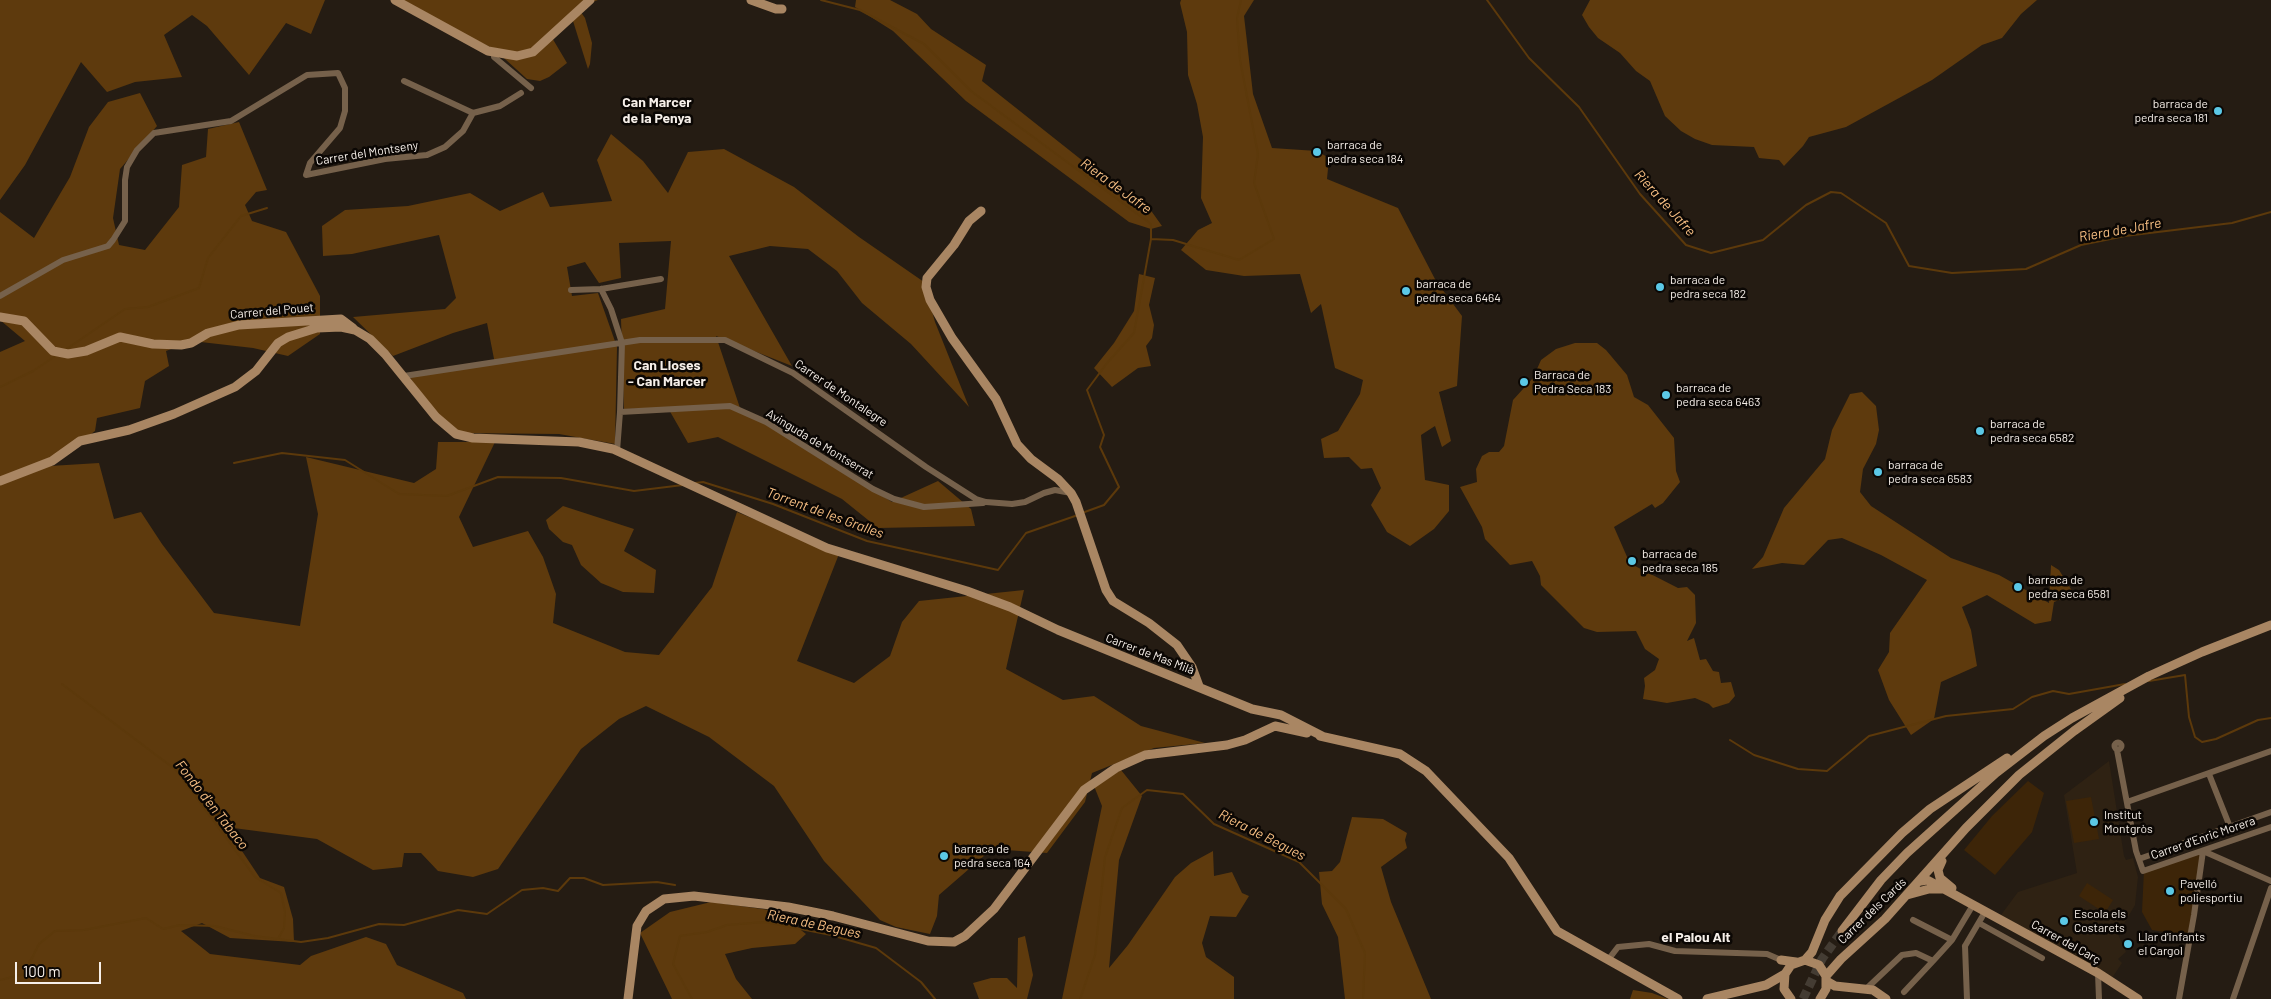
<!DOCTYPE html>
<html>
<head>
<meta charset="utf-8">
<style>
	body { margin:0 }
	#map { position:relative; width:2271px; height:999px; overflow:hidden; background:#251c13; font-family:Barlow,sans-serif }
	canvas { display:block }
	.scale { position:absolute; left:15px; top:962px; width:86px; height:22px; box-sizing:border-box; border:2px solid #f6efe9; border-top:0; padding-left:6px; font-size:15px; line-height:18px; white-space:nowrap; color:#f6efe9; -webkit-text-stroke:4px #0b0704; paint-order:stroke }
</style>
</head>
<body>
<div id="map">
<canvas width="2271" height="999"></canvas>
<div class="scale">100 m</div>
</div>
<script>
const ctx = document.querySelector('canvas').getContext('2d');
ctx.lineJoin = 'round';
function fill(path, color) { ctx.fillStyle = color; ctx.fill(path, 'evenodd'); }
const shape = rows => new Path2D(rows.map(r => 'M' + r).join(''));
function trace(path, color, width, dash) { ctx.strokeStyle = color; ctx.lineWidth = width; ctx.lineCap = dash ? 'butt' : 'round'; ctx.setLineDash(dash || []); ctx.stroke(path); }
function label(font, color, halo, rows, align = 'center') {
  ctx.font = font + ' Barlow,sans-serif'; ctx.lineWidth = 5; ctx.setLineDash([]); ctx.textBaseline = 'middle'; ctx.strokeStyle = halo; ctx.fillStyle = color; for (const [text, x, y, turn = 0] of rows) {
    ctx.save(); ctx.translate(x, y); ctx.rotate((+turn || 0) * Math.PI / 180); ctx.textAlign = isNaN(turn) ? turn : align; if (halo) ctx.strokeText(text, 0, 0); ctx.fillText(text, 0, 0); ctx.restore();
  }
}
fill(shape([
	[2109,761,2124,856,2126,860,2133,858,2138,877,2135,905,2118,934,2126,952,2118,959,2122,963,2110,981,1998,919,2018,892,2077,873,2064,795]
]), '#2f2213');
fill(shape([
	[2028,781,2044,793,2032,832,1995,875,1964,850,1992,816],
	[2091,797,2099,839,2074,843,2066,801],
	[2203,851,2191,936,2152,930,2142,912,2144,870],
	[2087,883,2113,900,2105,913,2079,896]
]), '#3d2508');
fill(shape([
	[0,0,325,0,311,34,286,23,249,75,207,26,192,15,164,35,182,77,135,82,107,92,81,62,25,165,0,200],
	[394,0,598,0,578,8,585,18,592,43,590,64,588,69,573,21,551,36,567,63,549,77,540,81,527,79,494,49],
	[856,0,890,0,917,14,931,29,986,65,982,81,1117,188,1147,205,1162,226,1151,229,1129,222,966,101,893,31,855,7],
	[1181,0,1254,0,1244,16,1253,94,1272,148,1317,151,1329,158,1327,179,1398,208,1436,281,1462,316,1457,386,1439,392,1451,441,1442,447,1435,426,1421,435,1425,480,1449,485,1449,511,1434,529,1410,546,1387,532,1371,505,1381,488,1372,468,1361,469,1349,457,1324,458,1321,439,1338,431,1360,394,1363,380,1335,368,1321,304,1311,313,1300,274,1244,276,1206,270,1181,250,1198,230,1212,223,1201,198,1203,137,1197,104,1188,75,1187,32,1180,3],
	[1590,0,2037,0,2021,14,2002,38,1982,45,1932,80,1846,127,1809,137,1803,146,1784,166,1779,160,1759,158,1754,147,1712,145,1695,139,1681,131,1665,116,1650,81,1636,71,1620,53,1598,38,1589,27,1582,15],
	[140,93,157,126,120,169,113,218,119,245,145,250,179,207,182,165,206,157,208,129,239,122,267,190,256,192,245,205,252,221,286,232,320,296,320,334,288,356,253,348,192,341,166,351,169,366,145,381,140,408,97,418,95,431,50,466,99,463,114,519,141,512,162,544,214,613,300,626,318,514,306,457,414,483,436,469,438,442,495,442,459,517,473,547,528,531,543,557,556,594,553,623,625,652,659,655,712,587,737,512,839,554,797,661,854,683,890,656,902,622,919,601,1024,590,1006,669,1063,700,1094,696,1141,726,1205,743,1154,748,1092,773,1085,802,1047,853,992,849,939,895,937,916,930,934,896,927,880,920,824,861,774,786,709,737,646,706,619,719,581,749,498,869,473,877,438,871,421,853,404,853,402,867,373,870,317,839,226,827,260,878,284,887,293,919,294,942,230,938,202,923,181,931,210,954,300,965,311,956,366,937,386,944,397,965,463,993,466,999,0,999,0,352,25,341,0,320,0,212,34,238,70,177,89,127,108,102],
	[611,134,643,161,668,193,688,152,724,149,794,187,859,237,924,282,935,322,969,407,911,344,862,303,837,271,808,249,770,246,729,256,792,366,716,336,740,408,892,502,938,481,971,509,975,526,878,528,842,499,718,437,688,443,668,408,624,409,621,319,665,309,671,241,619,243,621,278,599,283,585,262,567,267,572,296,598,293,617,347,615,444,559,434,455,433,422,397,410,377,495,364,487,323,453,333,393,356,353,317,445,309,456,298,439,235,352,254,323,256,322,226,345,210,408,206,470,193,500,211,543,192,550,207,612,201,597,160],
	[1139,274,1155,278,1149,305,1154,325,1152,338,1146,346,1151,366,1138,368,1112,387,1094,368,1114,343,1134,311],
	[1575,343,1597,343,1606,350,1627,375,1634,397,1648,405,1674,438,1676,471,1680,482,1663,503,1655,508,1652,504,1614,527,1628,559,1633,565,1678,588,1687,587,1695,595,1696,623,1687,641,1694,638,1700,660,1706,659,1713,671,1719,672,1721,683,1731,682,1735,696,1729,703,1713,708,1709,704,1695,698,1667,703,1643,699,1645,686,1644,678,1655,670,1659,659,1645,649,1636,631,1597,632,1584,628,1541,585,1540,576,1532,561,1510,565,1485,539,1482,527,1460,487,1477,482,1476,469,1482,456,1489,452,1499,452,1504,446,1513,400,1533,378,1541,360,1556,349],
	[1862,392,1876,406,1879,430,1876,444,1863,469,1860,492,1871,506,1951,558,1999,575,2049,603,2051,565,2059,570,2074,594,2054,602,2051,621,2035,624,1987,595,1962,607,1971,630,1977,666,1941,682,1934,719,1911,735,1889,700,1878,670,1889,652,1890,633,1927,580,1881,555,1842,538,1828,540,1804,565,1782,563,1752,569,1763,557,1784,508,1825,459,1832,430,1850,394],
	[563,506,634,529,624,551,656,570,654,593,623,592,601,583,581,565,572,545,563,542,549,529,546,520],
	[1121,770,1142,796,1119,860,1109,968,1128,945,1175,877,1191,863,1213,851,1214,876,1232,872,1242,893,1249,896,1236,917,1210,916,1202,943,1206,957,1234,977,1234,999,1062,999,1102,806,1094,786],
	[1352,817,1383,819,1407,833,1405,840,1407,848,1381,867,1391,902,1431,999,1345,999,1338,937,1322,904,1319,872,1332,871,1340,862],
	[711,902,777,911,806,934,795,944,752,948,725,954,736,979,752,999,672,999,640,933,670,912],
	[1025,936,1033,975,1027,999,979,999,973,983,991,978,1007,978,1017,988,1018,938],
	[1633,990,1652,993,1668,999,1630,999]
]), '#5e3a0d');
trace(shape([
	[821,0,860,10,924,44,971,91,1151,224,1151,239,1173,240,1239,260,1274,239,1254,183,1258,154,1240,60,1237,18,1241,0],
	[1487,0,1529,58,1579,107,1640,194,1686,245,1711,253,1763,240,1806,205,1831,192,1841,193,1886,223,1909,266,1952,273,2026,269,2081,245,2125,236,2232,223,2271,212],
	[65,350,125,309,148,307,199,288,208,258,241,216,267,208],
	[0,387,33,371,57,355],
	[234,463,282,453,345,460,399,494,447,496,498,477,561,478,634,491,683,485],
	[695,483,703,482,773,504,867,541,998,570,1026,533,1078,515],
	[1082,513,1104,505,1119,487,1100,447,1104,435,1087,390,1107,363,1134,333,1151,239],
	[2149,681,2185,675,2189,717,2195,737,2202,742,2216,739,2258,720,2271,718],
	[62,684,176,770,255,877,281,893,285,912,284,928,278,939],
	[1730,740,1754,755,1798,769,1827,771,1869,736,1946,716,2013,709,2032,697,2053,691,2069,694,2125,684],
	[0,980,24,974,39,944,55,931,84,930,146,918,163,929,180,925,215,926,254,936,301,942,328,938,379,924,404,925,458,910,487,914,522,890,543,888,558,891,570,878,584,878,603,885,657,882,675,885],
	[692,999,673,964,680,936,707,932,727,925,765,922,831,935,876,948,921,982,935,999],
	[1080,999,1095,955,1105,857,1122,808,1147,790,1183,794,1214,824,1299,862,1346,909,1365,953,1363,999]
]), '#5c390b', 2);
trace(shape([
	[1803,999,1822,959,1842,931]
]), '#443c33', 9, [9, 4.5]);
trace(shape([
	[494,52,494,57,531,88],
	[404,81,473,113,500,106,521,93],
	[306,175,385,159,427,155,445,147,463,131,473,113],
	[601,289,611,309,622,343,620,412],
	[571,290,601,289,661,279],
	[0,296,63,260,108,246,113,240,125,221,125,180,127,167,137,150,154,133,231,121,307,75,338,73,345,88,345,111,340,128,310,163,306,175],
	[404,376,640,340,725,340,793,373,926,467,976,499,986,502,1012,504,1025,502,1044,493,1055,490,1071,493],
	[617,451,620,412,730,406,766,422,873,489,894,499,924,507,983,503],
	'2114.5 746a3.5 3.5 0 1 1 7 0a3.5 3.5 0 1 1-7 0Z',
	[2117,750,2136,851,2143,871,2271,827],
	[2209,774,2230,827],
	[2127,802,2271,751],
	[2203,851,2271,881],
	[2139,859,2271,812],
	[1913,920,1952,940],
	[1979,923,2042,958],
	[1965,946,1967,999],
	[1965,946,1985,912],
	[1608,960,1618,947,1649,944,1675,951,1767,954,1781,960],
	[2098,973,2099,999],
	[1866,989,1902,955,1916,953,1933,961,1952,940,1973,905],
	[1904,992,1933,961],
	[2179,999,2194,915,2203,851],
	[2233,999,2271,888]
]), '#76614b', 6);
trace(shape([
	[395,0,488,51,517,56,533,52,590,0],
	[751,0,776,9,782,9],
	[981,211,969,221,954,245,927,278,926,287,930,300,952,338,996,399,1017,444,1031,459,1058,479,1071,493,1076,502,1106,590,1113,601,1149,623,1177,645,1192,667,1199,686],
	[0,317,24,321,53,351,68,354,86,351,120,337,153,344,181,345,191,343,208,333,239,325,341,319,353,328],
	[0,481,52,461,80,441,129,430,174,414,235,387,256,371,278,343,288,337,317,328,341,327,355,330,370,339,385,354,436,417,456,434,473,438,579,442,613,449,827,548,967,591,1010,607,1058,630,1252,709,1281,715,1324,737],
	[1320,736,1400,754,1426,771,1509,858,1557,931,1678,999],
	[1942,861,1938,870,1940,878,1952,888],
	[1921,881,1927,880,1944,889,2098,973,2138,999],
	[1907,895,1929,889,1941,889],
	[1842,931,1881,880,1907,853,1996,773,2044,736,2072,718,2149,676,2202,652,2271,625],
	[1781,960,1796,962],
	[1805,960,1812,952,1825,920,1840,896,1902,833,1930,809,2007,758],
	[1826,976,1841,959,1885,919,1966,828,2019,775,2074,731,2120,698],
	[1828,982,1835,986,1873,990,1886,999],
	[628,999,637,926,646,911,664,899,694,896,788,907,833,916,928,941,954,942,965,936,994,909,1084,790,1116,768,1145,755,1227,745,1245,740,1275,726,1307,733],
	[1707,999,1766,985,1785,974],
	[1791,999,1784,989,1785,974,1791,965,1805,960,1819,965,1826,976,1826,989,1820,999]
]), '#a98663', 9);
for (const [x, y, r, color] of [
	[2218,111,5,"#5bc8e6"],
	[1317,152,5,"#5bc8e6"],
	[1660,287,5,"#5bc8e6"],
	[1406,291,5,"#5bc8e6"],
	[1524,382,5,"#5bc8e6"],
	[1666,395,5,"#5bc8e6"],
	[1980,431,5,"#5bc8e6"],
	[1878,472,5,"#5bc8e6"],
	[1632,561,5,"#5bc8e6"],
	[2018,587,5,"#5bc8e6"],
	[2094,822,5,"#5bc8e6"],
	[944,856,5,"#5bc8e6"],
	[2170,891,5,"#5bc8e6"],
	[2064,921,5,"#5bc8e6"],
	[2128,944,5,"#5bc8e6"]
]) { const dot = new Path2D(); dot.arc(x, y, r, 0, 2 * Math.PI); ctx.fillStyle = color; ctx.fill(dot); trace(dot, '#0b0704', 2); }
label('12px', '#f6efe9', '#0b0704', [
	["barraca de",2208,104,"right"],
	["pedra seca 181",2208,118,"right"],
	["barraca de",1327,145],
	["pedra seca 184",1327,159],
	["barraca de",1670,280],
	["pedra seca 182",1670,294],
	["barraca de",1416,284],
	["pedra seca 6464",1416,298],
	["Barraca de",1534,375],
	["Pedra Seca 183",1534,389],
	["barraca de",1676,388],
	["pedra seca 6463",1676,402],
	["barraca de",1990,424],
	["pedra seca 6582",1990,438],
	["barraca de",1888,465],
	["pedra seca 6583",1888,479],
	["barraca de",1642,554],
	["pedra seca 185",1642,568],
	["barraca de",2028,580],
	["pedra seca 6581",2028,594],
	["Institut",2104,815],
	["Montgròs",2104,829],
	["barraca de",954,849],
	["pedra seca 164",954,863],
	["Pavelló",2180,884],
	["poliesportiu",2180,898],
	["Escola els",2074,914],
	["Costarets",2074,928],
	["Llar d'infants",2138,937],
	["el Cargol",2138,951]
], 'left');
label('12px', '#f6efe9', '#0b0704', [
	["Carrer del Montseny",367,153,-9],
	["Carrer del Pouet",272,311,-5],
	["Carrer de Montalegre",841,393,34],
	["Avinguda de Montserrat",820,444,31],
	["Carrer de Mas Milà",1150,654,21],
	["Carrer d'Enric Morera",2203,838,-19],
	["Carrer dels Cards",1872,911,-44],
	["Carrer del Carç",2066,942,29]
]);
label('bold 14px', '#f6efe9', '#0b0704', [
	["Can Marcer",657,102],
	["de la Penya",657,118],
	["Can Lloses",667,365],
	["- Can Marcer",667,381],
	["el Palou Alt",1696,937]
]);
label('italic 14px', '#f7bf83', '#0b0704', [
	["Riera de Jafre",1116,186,36],
	["Riera de Jafre",1665,203,48],
	["Riera de Jafre",2120,230,-10],
	["Torrent de les Gralles",825,513,20],
	["Fondo d'en Tabaco",212,805,52],
	["Riera de Begues",1262,835,27],
	["Riera de Begues",814,924,12]
]);
</script>
</body>
</html>
